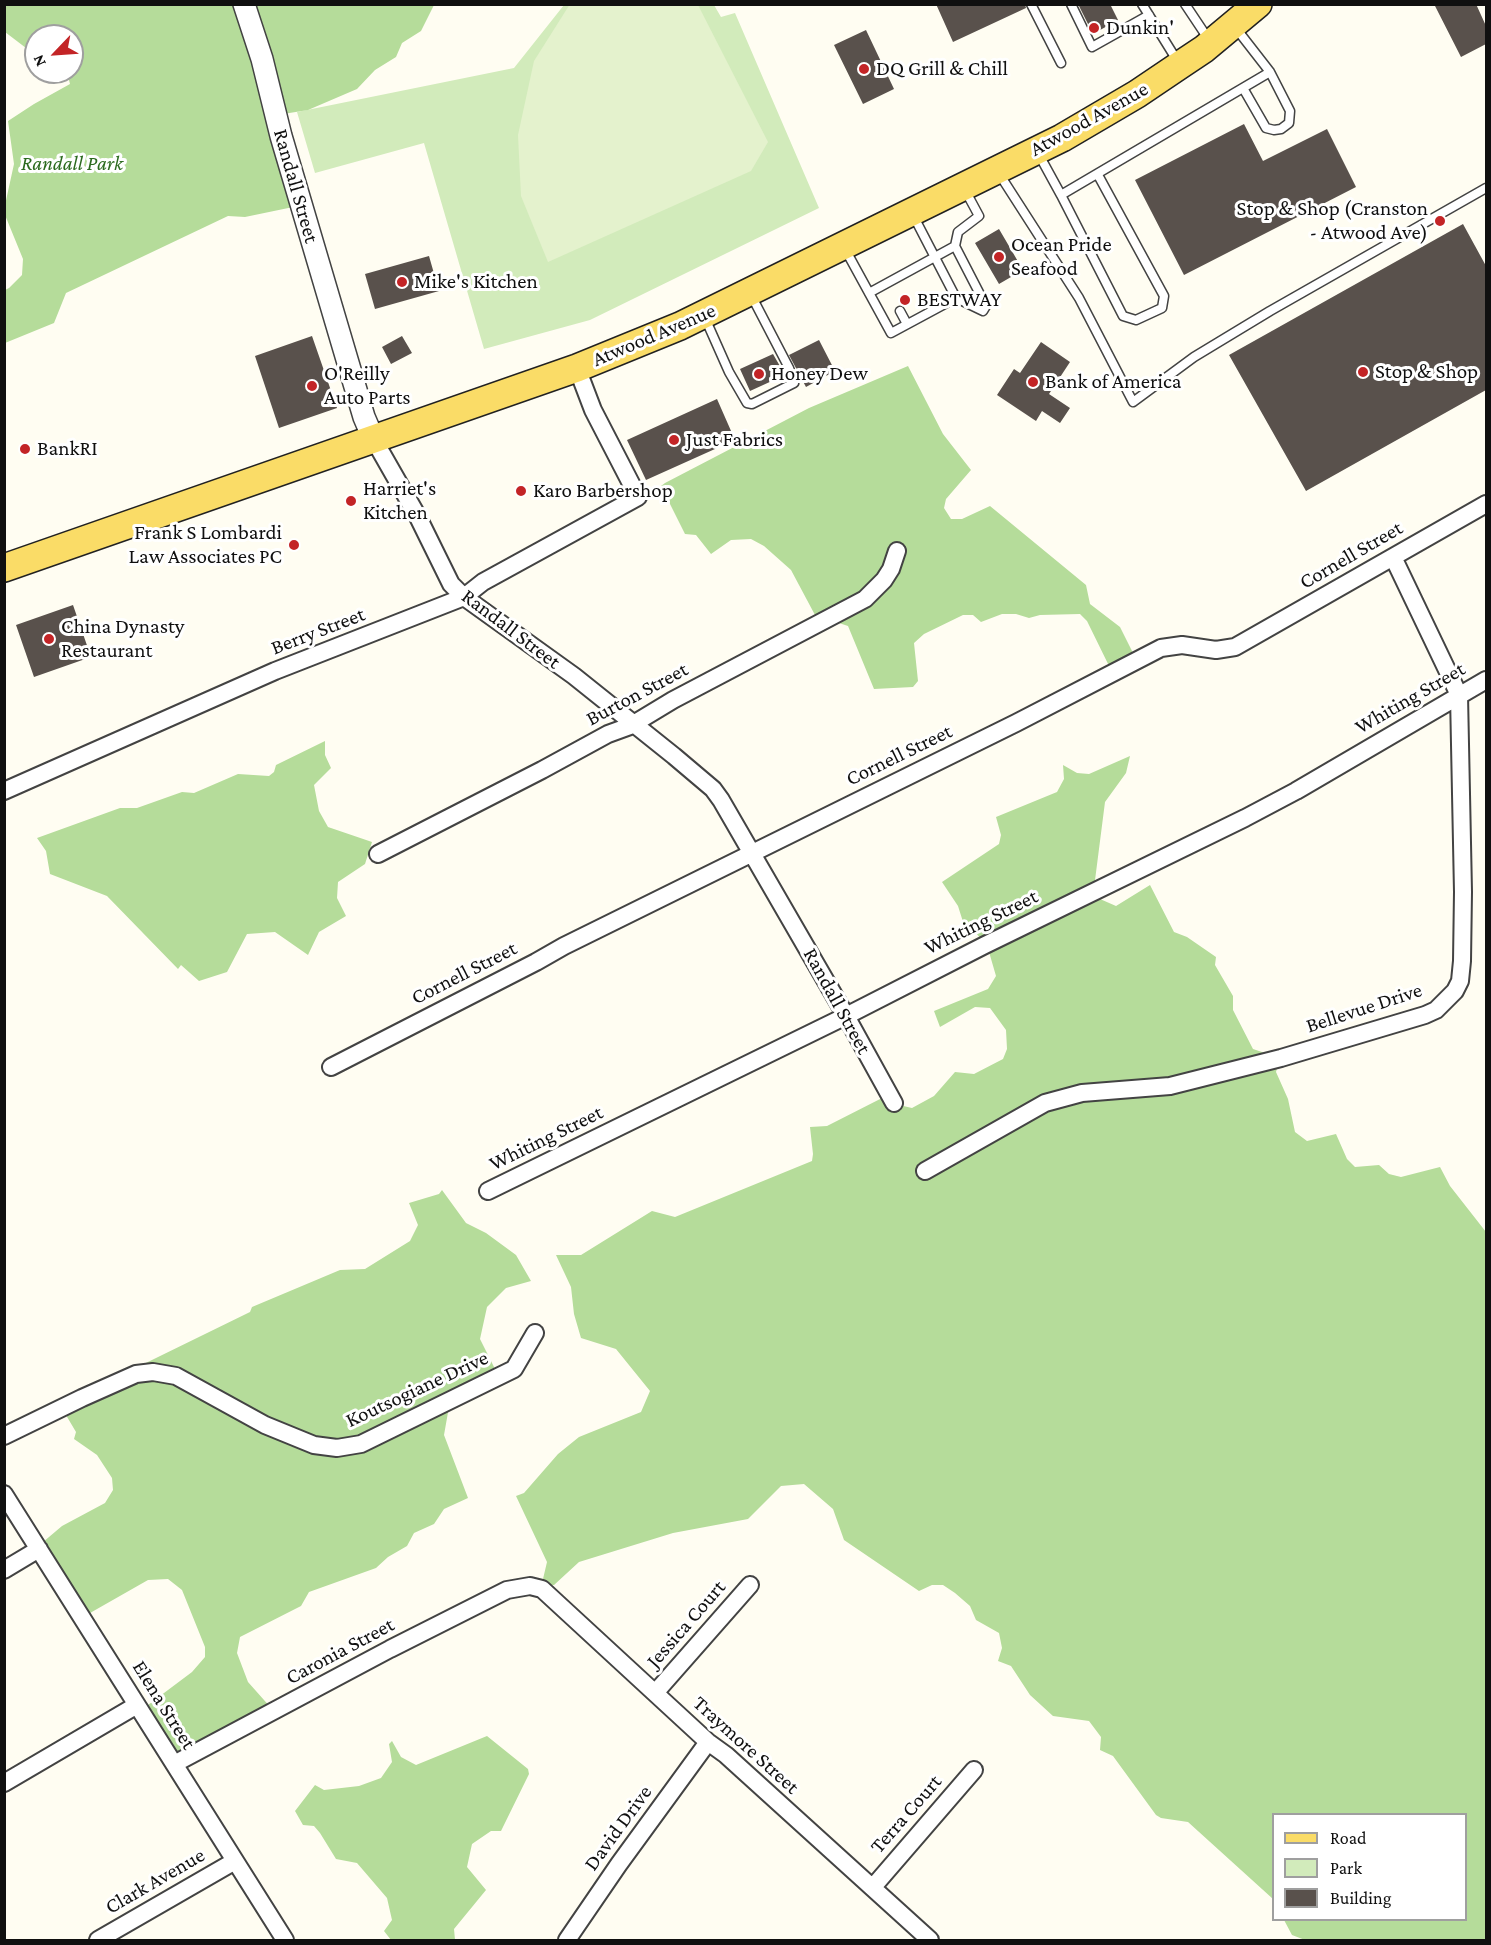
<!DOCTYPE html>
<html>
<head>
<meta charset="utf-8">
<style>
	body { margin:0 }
	#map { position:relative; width:1491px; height:1945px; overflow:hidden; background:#fffdf2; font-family:"Crimson Pro",serif }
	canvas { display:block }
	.frame { position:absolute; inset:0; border:6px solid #101010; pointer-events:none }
	.legend { position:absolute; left:1272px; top:1813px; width:195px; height:108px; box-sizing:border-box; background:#fff; border:2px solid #9f9f9f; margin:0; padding:8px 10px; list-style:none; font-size:18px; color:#101010 }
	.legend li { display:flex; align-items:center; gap:12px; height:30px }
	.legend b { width:30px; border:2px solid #9f9f9f }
	.north { position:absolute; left:24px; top:24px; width:60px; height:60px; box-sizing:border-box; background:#fff; border:2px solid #9f9f9f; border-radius:50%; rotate:245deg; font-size:16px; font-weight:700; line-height:24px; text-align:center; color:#101010 }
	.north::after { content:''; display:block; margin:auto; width:21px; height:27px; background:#c32426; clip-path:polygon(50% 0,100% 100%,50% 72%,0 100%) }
</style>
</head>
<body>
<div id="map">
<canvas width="1491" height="1945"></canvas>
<div class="frame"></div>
<ul class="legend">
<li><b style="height:8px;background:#fadc67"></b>Road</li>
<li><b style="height:16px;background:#d2ebbb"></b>Park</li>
<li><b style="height:16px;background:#59514c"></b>Building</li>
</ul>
<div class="north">N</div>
</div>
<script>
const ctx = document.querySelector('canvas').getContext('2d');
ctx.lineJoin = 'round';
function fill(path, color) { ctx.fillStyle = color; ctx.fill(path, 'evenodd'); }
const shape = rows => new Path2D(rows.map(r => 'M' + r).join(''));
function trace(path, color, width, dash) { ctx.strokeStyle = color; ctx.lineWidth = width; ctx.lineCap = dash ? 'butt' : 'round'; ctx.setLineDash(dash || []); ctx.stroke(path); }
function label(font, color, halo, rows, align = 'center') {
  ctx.font = font + ' "Crimson Pro",serif'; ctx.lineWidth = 6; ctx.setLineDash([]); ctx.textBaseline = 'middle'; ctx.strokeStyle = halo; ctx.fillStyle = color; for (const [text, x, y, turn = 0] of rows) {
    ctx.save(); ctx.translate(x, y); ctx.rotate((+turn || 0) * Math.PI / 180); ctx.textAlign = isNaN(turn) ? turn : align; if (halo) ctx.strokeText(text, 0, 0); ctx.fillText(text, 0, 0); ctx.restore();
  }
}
fill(shape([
	[564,5,714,5,721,17,735,13,819,208,590,320,484,349,424,143,315,173,297,112,514,68]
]), '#d2ebbb');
fill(shape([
	[5,5,434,5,421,31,402,43,396,57,375,70,357,89,308,110,277,115,298,206,245,217,228,216,66,293,54,323,5,343,5,290,9,288,22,275,23,259,5,215,5,205,14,164,8,121,34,104,70,84,67,72,72,72,72,36,36,36,36,52,26,48,5,32],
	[908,366,943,434,971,470,946,499,944,508,951,519,962,519,990,506,1086,585,1090,604,1120,627,1136,659,1112,672,1087,621,1080,614,1040,615,1029,618,1016,614,1002,614,981,622,973,615,963,615,924,634,914,643,918,681,913,687,874,689,848,626,815,615,791,570,764,546,751,539,731,540,711,554,696,535,685,534,661,486,665,483,809,408],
	[325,741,325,755,331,768,314,785,319,811,328,827,372,842,365,864,338,882,337,898,346,916,319,932,308,955,275,932,247,934,227,972,199,981,181,965,178,969,107,896,50,874,46,851,37,838,120,808,137,808,182,792,194,793,238,774,269,776,274,772,276,765],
	[1130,756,1126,773,1105,802,1094,888,1100,899,1116,906,1150,885,1174,932,1187,937,1216,957,1215,965,1233,996,1233,1010,1253,1049,1280,1058,1276,1072,1288,1099,1295,1132,1307,1141,1336,1134,1347,1159,1355,1167,1379,1165,1389,1174,1401,1177,1440,1167,1450,1186,1486,1232,1486,1940,1305,1940,1292,1935,1284,1920,1466,1920,1466,1814,1274,1814,1273,1899,1188,1822,1161,1818,1156,1815,1113,1756,1100,1750,1101,1737,1089,1721,1053,1716,1030,1695,1011,1666,998,1661,1002,1648,999,1633,976,1620,970,1606,955,1593,943,1585,932,1585,919,1591,844,1540,833,1509,804,1484,781,1486,748,1519,673,1533,579,1562,554,1585,548,1585,543,1579,547,1562,516,1496,524,1493,558,1454,579,1437,641,1412,650,1391,616,1349,581,1338,574,1314,571,1287,556,1255,581,1255,652,1211,675,1217,812,1161,813,1154,810,1127,827,1126,886,1096,899,1105,912,1108,934,1096,955,1072,974,1074,1003,1059,1007,1049,1006,1030,990,1008,975,1007,940,1027,934,1011,988,989,996,976,987,945,970,927,964,925,958,906,942,882,999,844,1001,835,996,817,1057,792,1064,779,1063,765,1077,773,1089,774],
	[442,1190,466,1223,486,1233,516,1255,531,1281,506,1288,487,1307,480,1339,499,1377,450,1401,444,1435,468,1498,444,1509,434,1524,414,1533,407,1546,388,1557,376,1568,309,1592,301,1606,240,1637,237,1653,248,1682,272,1709,177,1762,140,1711,192,1672,205,1657,205,1647,182,1590,168,1579,148,1580,83,1617,36,1548,62,1526,105,1503,113,1490,112,1478,97,1455,74,1439,76,1432,60,1405,250,1312,252,1307,340,1270,365,1269,410,1241,418,1225,409,1203,439,1194],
	[487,1736,528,1769,529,1774,501,1831,491,1831,472,1844,467,1867,486,1890,454,1929,455,1940,391,1940,384,1931,392,1920,387,1898,357,1863,336,1859,320,1833,314,1826,303,1825,295,1811,315,1785,324,1790,359,1786,381,1778,392,1762,389,1744,392,1741,401,1757,416,1765]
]), '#b5dc9a');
fill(shape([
	[570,4,698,5,768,142,751,171,548,262,521,196,518,135,534,61]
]), '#e4f2cd');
fill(shape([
	[936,4,1025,4,1026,8,953,42],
	[1078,4,1110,4,1118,20,1093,34],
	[1434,4,1476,4,1486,26,1486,44,1461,57],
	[866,30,894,89,863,104,834,45],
	[1244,124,1263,161,1327,129,1356,187,1184,275,1135,180],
	[1463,224,1486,266,1486,390,1306,491,1229,355],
	[999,229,1023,270,999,284,975,243],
	[429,256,439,291,375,309,365,274],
	[312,336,337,408,279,428,255,356],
	[402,336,412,353,391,364,382,347],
	[819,340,835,371,806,387,789,355],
	[1041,342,1070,362,1049,394,1070,408,1060,423,1042,411,1036,421,997,395,1014,369,1020,373],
	[773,354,785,375,750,391,740,369],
	[717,399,735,440,646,480,627,440],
	[73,605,91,657,34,677,16,625]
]), '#59514c');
const service = shape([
	[1031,4,1061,63],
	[1071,4,1092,47,1149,15],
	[1142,4,1178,62],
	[1185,4,1209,40],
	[1243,88,1266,128,1274,130,1281,129,1289,123,1290,111,1270,72],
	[1038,153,1061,195],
	[998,172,1079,298,1133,402,1194,357,1270,311,1486,188],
	[1098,175,1164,296,1162,308,1136,320,1123,316,1061,195,1270,72,1235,27],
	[955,246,986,306,983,311,956,298],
	[845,249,891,333,956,298,913,215],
	[869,293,955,246,958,232,979,216,965,190],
	[928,298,934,309],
	[900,311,907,324],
	[705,318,729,372,747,403,752,404,794,383,789,368,751,295]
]);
const minor = shape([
	[373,438,418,517,451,584,464,597,574,676,674,756,713,789,721,800,846,1016,894,1103],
	[4,791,275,671,464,597,483,582,638,497,593,410,577,368],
	[378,854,542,770,608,734,630,726,673,700,865,599,884,580,891,569,897,551],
	[331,1067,536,962,564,946,1016,723,1161,648,1182,645,1216,650,1235,647,1486,504],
	[925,1171,1045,1103,1082,1093,1170,1086,1281,1058,1425,1015,1436,1010,1455,991,1460,981,1462,961,1463,892,1459,695,1393,557],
	[488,1191,846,1016,985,945,1245,818,1296,791,1486,680],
	[4,1436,82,1398,136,1374,153,1372,176,1376,265,1425,314,1445,337,1448,361,1444,514,1369,535,1333],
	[4,1494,285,1940],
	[4,1570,39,1549],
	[655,1693,750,1585],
	[174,1764,390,1649,507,1590,530,1586,542,1589,708,1742,726,1755,930,1940],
	[4,1783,137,1705],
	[873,1887,974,1770],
	[98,1940,235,1861],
	[567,1940,619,1864,708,1742]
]);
const tertiary = shape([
	[244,4,262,59,281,136,364,417,373,438]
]);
const primary = shape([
	[4,568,577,368,680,326,1062,138,1137,94,1180,65,1204,49,1258,4]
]);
trace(service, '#434343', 11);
trace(minor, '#434343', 20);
trace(tertiary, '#434343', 24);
trace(primary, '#212121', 30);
trace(service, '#fff', 8);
trace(minor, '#fff', 16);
trace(tertiary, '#fff', 21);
trace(primary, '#fadc67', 27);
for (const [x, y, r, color] of [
	[1094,28,6,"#c32426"],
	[864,69,6,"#c32426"],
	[1440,221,6,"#c32426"],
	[999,257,6,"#c32426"],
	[402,282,6,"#c32426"],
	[905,300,6,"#c32426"],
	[1363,372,6,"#c32426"],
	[759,374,6,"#c32426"],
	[1033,382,6,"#c32426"],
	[312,386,6,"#c32426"],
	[674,440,6,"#c32426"],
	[25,449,6,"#c32426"],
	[521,491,6,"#c32426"],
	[351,501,6,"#c32426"],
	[294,545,6,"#c32426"],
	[49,639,6,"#c32426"]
]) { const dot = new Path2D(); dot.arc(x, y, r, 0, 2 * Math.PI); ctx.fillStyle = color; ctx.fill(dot); trace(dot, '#fff', 2); }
label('21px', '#101010', '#fff', [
	["Dunkin'",1106,28],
	["DQ Grill & Chill",876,69],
	["Stop & Shop (Cranston",1428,209,"right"],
	["- Atwood Ave)",1428,233,"right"],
	["Ocean Pride",1011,245],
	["Seafood",1011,269],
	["Mike's Kitchen",414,282],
	["BESTWAY",917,300],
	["Stop & Shop",1375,372],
	["O'Reilly",324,374],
	["Auto Parts",324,398],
	["Honey Dew",771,374],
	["Bank of America",1045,382],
	["Just Fabrics",686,440],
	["BankRI",37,449],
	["Harriet's",363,489],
	["Kitchen",363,513],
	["Karo Barbershop",533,491],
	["Frank S Lombardi",282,533,"right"],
	["Law Associates PC",282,557,"right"],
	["China Dynasty",61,627],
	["Restaurant",61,651]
], 'left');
label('21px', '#101010', '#fff', [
	["Atwood Avenue",1089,119,-29],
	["Randall Street",296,186,74],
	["Atwood Avenue",654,335,-23],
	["Cornell Street",1351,555,-30],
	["Randall Street",511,629,37],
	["Berry Street",318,631,-21],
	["Burton Street",637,694,-28],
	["Whiting Street",1410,698,-30],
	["Cornell Street",899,755,-26],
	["Whiting Street",981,922,-26],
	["Cornell Street",464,973,-27],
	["Randall Street",837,1001,61],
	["Bellevue Drive",1364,1008,-18],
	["Whiting Street",546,1138,-26],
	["Koutsogiane Drive",417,1389,-25],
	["Jessica Court",686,1624,-49],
	["Caronia Street",340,1651,-28],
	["Elena Street",164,1705,58],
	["Traymore Street",746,1745,42],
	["Terra Court",906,1814,-49],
	["David Drive",618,1828,-54],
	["Clark Avenue",155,1881,-30]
]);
label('italic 21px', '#2b6a1e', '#fff', [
	["Randall Park",72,164]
]);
</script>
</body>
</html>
